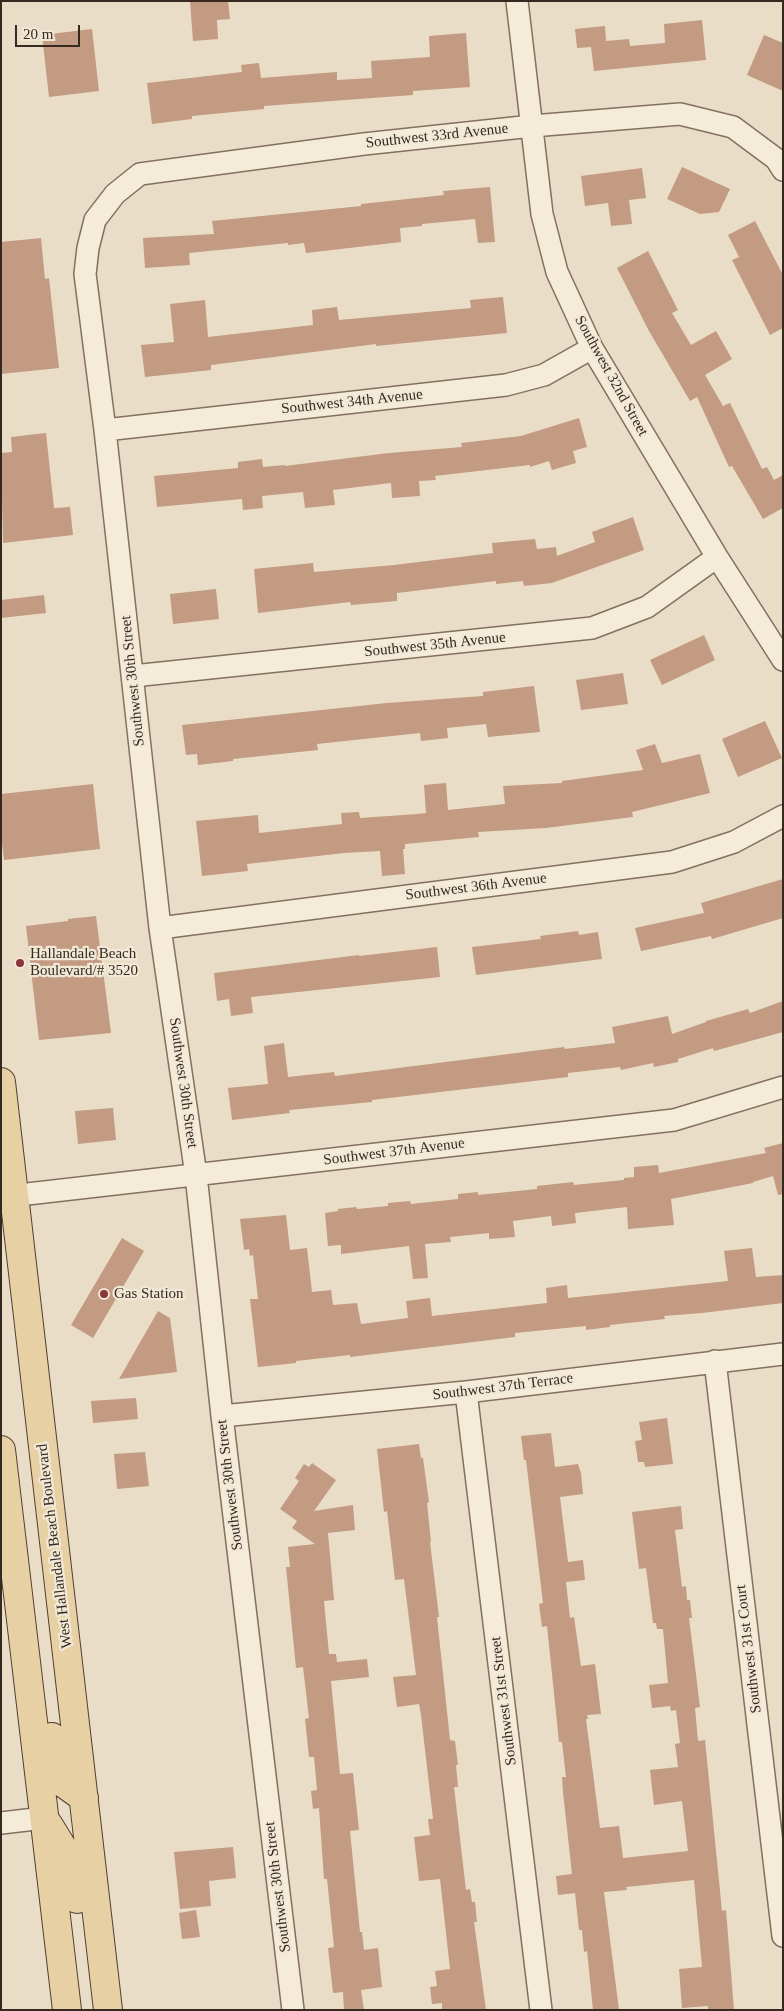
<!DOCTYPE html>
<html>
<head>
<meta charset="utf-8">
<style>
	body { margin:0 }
	#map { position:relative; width:784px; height:2011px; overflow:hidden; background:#e9ddc7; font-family:Georgia,serif }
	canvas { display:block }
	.frame { position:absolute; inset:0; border:2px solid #352920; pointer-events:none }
	.scale { position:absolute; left:15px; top:25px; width:65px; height:22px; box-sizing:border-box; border:2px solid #352920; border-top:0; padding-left:6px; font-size:15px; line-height:18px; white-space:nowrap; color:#352920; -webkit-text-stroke:4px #f1e8d6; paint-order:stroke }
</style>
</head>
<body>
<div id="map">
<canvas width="784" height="2011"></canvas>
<div class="frame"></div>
<div class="scale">20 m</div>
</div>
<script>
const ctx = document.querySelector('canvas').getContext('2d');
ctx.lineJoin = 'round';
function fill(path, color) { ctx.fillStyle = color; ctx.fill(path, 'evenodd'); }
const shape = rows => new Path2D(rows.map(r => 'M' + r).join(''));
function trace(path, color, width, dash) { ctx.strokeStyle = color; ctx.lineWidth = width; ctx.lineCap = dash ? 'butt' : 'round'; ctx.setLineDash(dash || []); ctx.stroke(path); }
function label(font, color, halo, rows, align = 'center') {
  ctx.font = font + ' Georgia,serif'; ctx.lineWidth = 4.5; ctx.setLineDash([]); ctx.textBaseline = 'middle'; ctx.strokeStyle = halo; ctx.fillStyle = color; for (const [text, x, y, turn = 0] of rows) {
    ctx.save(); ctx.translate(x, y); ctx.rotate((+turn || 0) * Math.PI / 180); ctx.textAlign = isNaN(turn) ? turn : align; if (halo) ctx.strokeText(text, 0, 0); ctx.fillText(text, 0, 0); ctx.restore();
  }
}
fill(shape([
	[190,1,228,1,230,19,217,20,218,39,193,41],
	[702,20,706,60,594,71,591,47,577,48,575,29,605,26,606,41,629,39,630,46,665,43,664,24],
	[92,29,99,91,49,97,42,35],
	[466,33,470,87,413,91,413,95,264,106,264,109,192,116,192,119,152,124,147,83,242,72,241,65,259,63,261,78,337,72,337,80,372,78,371,61,430,57,429,36],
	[764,35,783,43,783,91,747,75],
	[682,167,730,189,719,212,700,214,667,199],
	[642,168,646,198,629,200,632,224,611,226,608,203,585,206,581,176],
	[490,187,495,242,478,243,475,219,422,224,422,226,400,228,401,242,306,253,304,243,288,245,288,243,189,253,190,265,145,268,143,238,214,234,212,221,361,206,361,204,444,195,443,191],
	[755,221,783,275,783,328,770,335,732,260,739,257,728,235],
	[41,238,45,279,49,278,59,368,1,374,1,242],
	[648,251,678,310,672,313,691,345,716,331,732,359,705,375,723,406,730,403,762,469,767,467,774,480,783,475,783,508,763,519,732,466,729,467,697,397,690,401,649,331,617,268],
	[503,297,507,333,376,346,376,344,211,365,211,370,145,377,141,345,174,342,170,304,205,300,208,337,313,325,312,310,337,307,339,320,471,308,470,300],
	[579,418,587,447,573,451,576,463,552,470,549,461,530,467,530,465,435,476,436,480,419,481,420,496,392,498,391,483,333,490,335,505,305,508,303,492,262,496,263,508,243,510,242,499,157,507,154,476,238,468,238,462,262,459,263,467,285,465,285,466,389,453,462,447,461,443,521,436],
	[46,433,54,508,70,507,73,535,3,543,1,453,12,452,11,437],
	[633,517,644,550,552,583,524,586,523,581,496,584,496,581,397,593,397,601,351,605,350,602,258,613,254,569,313,563,314,572,394,565,493,553,492,543,535,539,537,549,556,547,557,556,595,542,592,532],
	[216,589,219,619,173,624,170,594],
	[44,595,46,613,1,618,1,600],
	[704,635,715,660,662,685,650,660],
	[623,673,628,704,581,710,576,680],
	[534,686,540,732,488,737,486,724,447,728,448,738,421,741,420,733,317,744,318,750,233,759,233,761,198,765,197,754,186,755,182,725,387,703,483,696,483,692],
	[765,721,782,758,738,777,722,739],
	[655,744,662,763,700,754,710,793,632,812,633,817,546,828,478,832,479,837,405,844,405,849,403,849,405,874,382,876,380,851,344,853,247,864,248,871,202,876,196,821,258,815,259,833,342,824,341,813,359,812,360,818,417,814,426,813,424,785,446,783,448,810,505,804,503,786,562,783,562,781,643,770,636,750],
	[93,784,100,849,4,860,1,835,1,794],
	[783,879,783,918,712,939,711,936,641,951,635,928,704,913,701,903],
	[96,916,111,1033,39,1040,26,926,68,921,68,919],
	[578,931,579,935,598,932,602,959,476,975,472,947,541,939,540,936],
	[437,947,440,977,251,997,253,1013,231,1016,229,999,217,1001,214,973,359,955,359,956],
	[783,1001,783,1032,714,1051,713,1048,678,1059,678,1062,654,1067,653,1063,621,1070,620,1067,568,1073,568,1077,372,1100,372,1102,289,1110,290,1113,232,1120,228,1088,268,1084,264,1046,284,1043,288,1077,334,1072,335,1076,564,1047,565,1049,615,1043,612,1027,668,1016,672,1034,706,1022,706,1021,748,1009,750,1013],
	[113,1108,116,1140,78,1144,75,1111],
	[783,1143,783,1194,778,1195,773,1176,753,1182,753,1183,671,1199,674,1225,628,1229,627,1207,575,1213,576,1223,552,1226,551,1216,513,1221,515,1237,489,1239,489,1233,450,1237,451,1242,425,1244,428,1278,413,1279,409,1246,341,1254,341,1245,328,1246,325,1213,338,1211,338,1209,356,1207,357,1209,388,1206,388,1203,410,1201,411,1204,458,1199,458,1194,478,1192,478,1195,537,1189,537,1186,573,1182,574,1185,624,1180,624,1178,634,1177,634,1167,658,1165,659,1173,766,1153,764,1148],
	[286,1215,290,1250,307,1248,312,1292,331,1290,333,1305,357,1303,361,1324,408,1318,406,1301,430,1298,432,1316,547,1303,546,1288,567,1285,568,1298,728,1281,724,1251,752,1248,756,1277,783,1275,783,1303,702,1313,664,1316,665,1319,610,1325,610,1327,586,1330,586,1326,515,1333,515,1337,350,1357,350,1355,296,1361,296,1363,258,1367,250,1299,258,1299,253,1255,250,1256,249,1249,244,1250,240,1219],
	[122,1238,144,1251,93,1338,71,1325],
	[158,1311,170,1318,177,1372,119,1379],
	[136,1398,138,1419,93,1423,91,1401],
	[667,1418,673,1464,645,1467,644,1462,638,1462,635,1441,642,1440,639,1422],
	[551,1433,555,1467,578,1464,581,1473,583,1494,560,1497,568,1562,583,1560,585,1580,566,1582,570,1618,574,1617,581,1666,595,1664,601,1714,587,1715,588,1719,586,1719,600,1828,619,1826,623,1858,688,1851,682,1801,654,1805,650,1770,678,1767,675,1744,680,1743,676,1710,671,1711,670,1706,652,1708,649,1685,668,1683,663,1629,657,1629,656,1623,653,1623,646,1568,639,1569,632,1512,681,1506,683,1529,675,1530,682,1587,686,1586,687,1600,690,1600,692,1618,689,1618,700,1707,695,1708,698,1741,705,1740,722,1911,726,1910,734,2010,708,2010,708,2006,682,2008,679,1969,702,1967,694,1880,626,1887,627,1890,604,1892,619,2010,593,2010,587,1951,584,1952,582,1930,579,1930,575,1893,558,1895,556,1876,572,1874,563,1792,562,1777,566,1777,562,1742,559,1742,547,1626,542,1627,539,1604,543,1603,526,1460,524,1460,521,1436],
	[419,1444,421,1458,423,1458,429,1502,427,1503,431,1542,430,1542,439,1617,437,1617,450,1740,455,1741,458,1765,456,1765,458,1787,454,1787,466,1890,470,1889,472,1902,475,1902,477,1922,474,1922,486,2010,442,2010,442,2003,432,2004,430,1987,437,1986,435,1971,450,1969,440,1879,419,1881,414,1837,430,1835,428,1819,433,1819,421,1715,419,1704,397,1707,393,1677,416,1675,404,1579,395,1580,387,1511,384,1512,377,1449],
	[145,1452,149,1486,117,1489,114,1454],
	[312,1463,336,1480,314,1511,353,1505,355,1530,328,1533,334,1600,324,1601,329,1654,336,1654,337,1662,367,1659,369,1677,331,1681,340,1774,353,1773,359,1830,350,1831,360,1932,362,1932,364,1950,378,1948,382,1987,361,1990,364,2010,344,2010,343,1992,333,1993,328,1948,334,1947,327,1879,324,1879,319,1808,313,1809,311,1791,317,1790,314,1757,309,1757,305,1719,309,1718,303,1667,296,1668,286,1567,290,1567,288,1547,315,1544,292,1528,297,1521,280,1509,299,1481,295,1478,304,1464,309,1467],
	[233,1847,236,1878,209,1881,211,1906,180,1909,174,1852],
	[196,1910,200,1937,182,1939,179,1913]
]), '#c39a82');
const minor = shape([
	[517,1,542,214,557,272,592,348,717,557,783,660],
	[105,430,506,385,544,375,592,348],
	[133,676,592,628,647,607,717,557],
	[160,928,672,862,734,842,783,816],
	[1,1197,674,1120,783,1087],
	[715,1361,783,1936],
	[466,1392,541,2010],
	[222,1416,466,1392,783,1354],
	[1,1823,44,1818],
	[293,2010,222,1416,196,1175,160,928,105,430,85,274,88,248,95,220,115,194,140,174,364,144,532,126,680,114,733,127,776,159,783,170]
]);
const major = shape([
	[1,1082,108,2010],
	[1,1450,67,2010],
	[52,1737,55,1765,59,1777,66,1785,84,1798],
	[48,1824,72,1863,77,1899]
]);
trace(minor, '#83705f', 24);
trace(major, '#513f32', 30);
trace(minor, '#f5ebd9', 21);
trace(major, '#e7d0a4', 28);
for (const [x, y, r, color] of [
	[20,963,5,"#8a363a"],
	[104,1294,5,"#8a363a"]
]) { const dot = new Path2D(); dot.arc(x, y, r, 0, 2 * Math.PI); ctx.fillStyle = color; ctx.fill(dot); trace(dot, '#f1e8d6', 2); }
label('15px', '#352920', '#f1e8d6', [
	["Southwest 33rd Avenue",437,136,-6],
	["Southwest 32nd Street",611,376,61],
	["Southwest 34th Avenue",352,402,-6],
	["Southwest 35th Avenue",435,645,-6],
	["Southwest 30th Street",133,681,-96],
	["Southwest 36th Avenue",476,887,-7],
	["Southwest 30th Street",183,1083,82],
	["Southwest 37th Avenue",394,1152,-7],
	["Southwest 37th Terrace",503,1387,-7],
	["Southwest 30th Street",230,1485,-97],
	["West Hallandale Beach Boulevard",55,1546,-97],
	["Southwest 31st Court",749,1649,-97],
	["Southwest 31st Street",504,1701,-97],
	["Southwest 30th Street",278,1887,-97]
]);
label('15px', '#352920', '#f1e8d6', [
	["Hallandale Beach",30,954],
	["Boulevard/# 3520",30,971],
	["Gas Station",114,1294]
], 'left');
</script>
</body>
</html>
